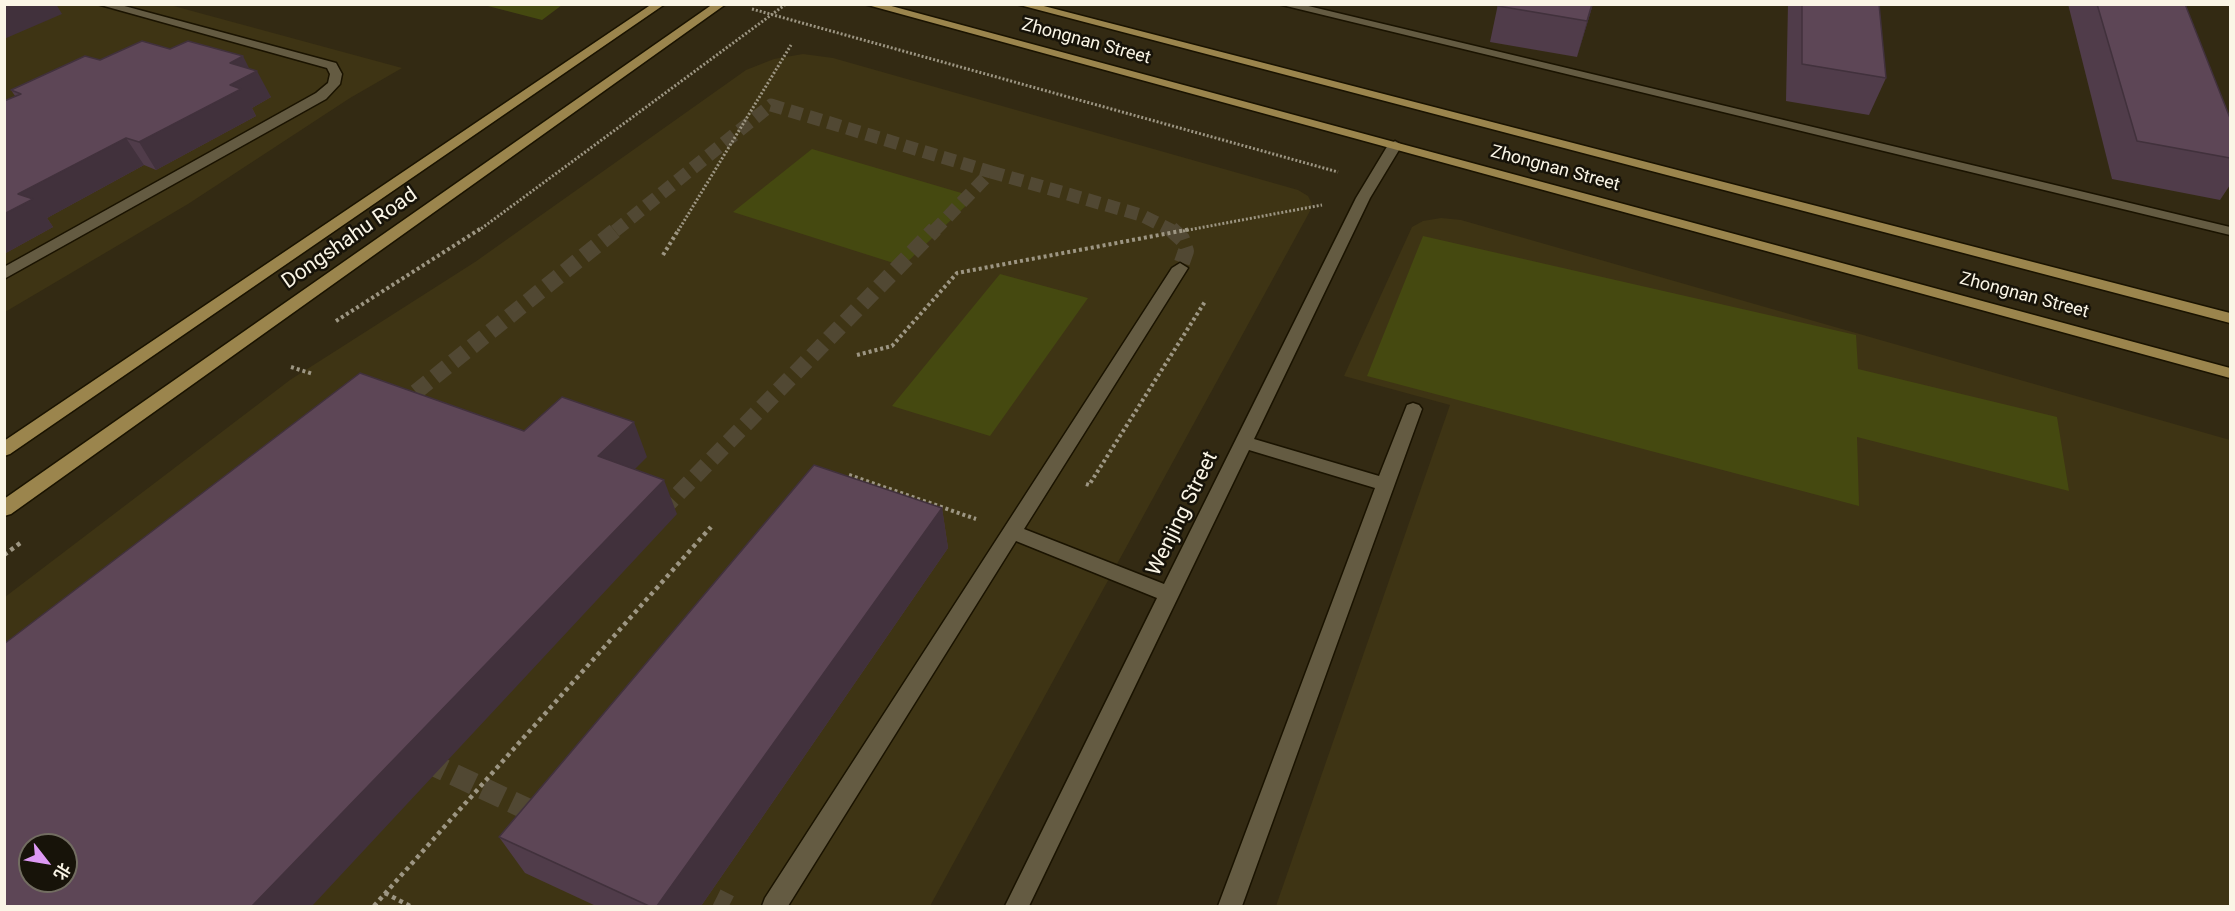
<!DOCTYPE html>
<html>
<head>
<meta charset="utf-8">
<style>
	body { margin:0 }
	#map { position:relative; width:2235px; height:911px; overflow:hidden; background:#332a13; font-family:Roboto,"Noto Sans SC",sans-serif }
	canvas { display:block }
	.frame { position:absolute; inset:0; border:6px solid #faf5e6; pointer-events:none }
	.north { position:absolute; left:18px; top:833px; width:60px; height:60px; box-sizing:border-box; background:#171309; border:2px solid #726d61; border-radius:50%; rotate:121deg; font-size:16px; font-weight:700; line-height:24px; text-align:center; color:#faf5e6 }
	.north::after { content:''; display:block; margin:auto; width:21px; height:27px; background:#dd99f4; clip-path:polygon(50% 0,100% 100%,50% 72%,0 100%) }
</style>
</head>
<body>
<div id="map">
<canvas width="2235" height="911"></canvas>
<div class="frame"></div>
<div class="north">北</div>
</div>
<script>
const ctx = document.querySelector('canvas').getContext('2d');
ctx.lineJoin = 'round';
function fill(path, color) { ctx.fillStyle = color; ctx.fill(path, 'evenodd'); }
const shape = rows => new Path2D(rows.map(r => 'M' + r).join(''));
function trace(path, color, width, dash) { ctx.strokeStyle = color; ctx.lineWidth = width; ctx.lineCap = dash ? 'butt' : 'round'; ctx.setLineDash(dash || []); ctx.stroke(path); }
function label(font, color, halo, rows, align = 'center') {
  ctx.font = font + ' Roboto,sans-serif'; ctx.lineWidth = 5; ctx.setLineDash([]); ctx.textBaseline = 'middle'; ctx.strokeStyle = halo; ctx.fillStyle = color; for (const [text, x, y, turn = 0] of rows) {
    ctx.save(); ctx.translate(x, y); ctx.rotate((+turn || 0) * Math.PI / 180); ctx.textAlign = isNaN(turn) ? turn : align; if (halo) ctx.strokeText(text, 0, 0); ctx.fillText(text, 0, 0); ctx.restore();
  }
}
fill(shape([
	[4,5,170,5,402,68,350,98,188,204,5,312],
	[803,54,833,58,1298,190,1308,196,1312,204,1310,211,930,906,5,906,5,597,290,380,475,262,746,70,774,59],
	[30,845,66,845,66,881,30,881],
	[1441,218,1461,220,2230,440,2230,906,1276,906,1450,405,1344,376,1412,227,1423,221]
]), '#3e3414');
fill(shape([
	[484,5,562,5,542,20],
	[812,149,975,197,903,266,733,212],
	[1423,236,1856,335,1858,369,2057,417,2069,491,1857,437,1859,506,1367,376],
	[1000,274,1088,298,990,436,892,406]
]), '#454910');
trace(shape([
	[991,172,1141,215,1173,231],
	[615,231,771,105,991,172,934,231]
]), '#514833', 13, [13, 7]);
trace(shape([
	[1171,229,1182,239,1186,251,1180,268],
	[248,528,617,229],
	[645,528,935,229]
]), '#514833', 16, [16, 8]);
trace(shape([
	[250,527,127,626,425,761,646,527],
	[425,761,546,818],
	[687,885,729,906]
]), '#514833', 22, [22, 10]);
const minor = shape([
	[97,4,117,4,336,63,342,74,340,84,326,99,4,279,4,267,316,93,328,83,330,74,327,68,97,4],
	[1278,4,1300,4,2230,227,2230,235,1278,4],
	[1395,141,1402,145,1370,198,1254,439,1379,476,1407,405,1413,403,1419,405,1422,409,1242,906,1218,906,1375,488,1249,450,1029,906,1005,906,1157,598,1016,541,788,906,762,906,765,898,1172,268,1180,263,1188,268,1024,529,1164,584,1356,198,1388,145,1395,141]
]);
const major = shape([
	[652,4,665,4,10,454,4,456,4,441,652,4],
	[713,4,726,4,11,514,4,516,4,499,713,4],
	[864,4,884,4,2230,368,2230,378,864,4],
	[1016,4,1036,4,2230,313,2230,323,1016,4]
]);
trace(minor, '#1a1300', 3);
trace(major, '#1a1300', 3);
trace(shape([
	[752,9,1338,172],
	[478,231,786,4],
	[678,231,791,45],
	[1183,231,1322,205]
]), '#9d9683', 3, [2, 2]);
trace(shape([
	[663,255,679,229],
	[336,321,480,229],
	[857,355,892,346,957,273,1191,229],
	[291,367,313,374],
	[849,475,976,519],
	[1086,484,1089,485,1206,300]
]), '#9d9683', 4, [3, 3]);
trace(shape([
	[4,555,23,541],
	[385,893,410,906],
	[374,906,711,527]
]), '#9d9683', 4.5, [4, 4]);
fill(minor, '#645b42');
fill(major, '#9b854d');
fill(shape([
	[1498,4,1593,4,1577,57,1490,42],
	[1788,4,1879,4,1886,78,1869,115,1786,101],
	[2068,4,2185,4,2230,118,2230,185,2220,200,2112,179],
	[170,49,249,69,271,97,252,108,256,116,156,170,144,165,47,218,53,227,4,254,15,96,11,90,100,60],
	[942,508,948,548,701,906,596,906,525,873,499,837]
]), '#503c4a');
fill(shape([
	[8,4,56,4,62,14,4,39,4,6],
	[1592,4,1593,4,1577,57,1587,21],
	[243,56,252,74,257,71,271,97,252,108,256,116,156,170,139,142,230,85,230,63],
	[126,138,144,165,47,218,53,227,4,254,4,214,18,194],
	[634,422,647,457,613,491,598,456],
	[664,480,677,514,312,906,252,906],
	[942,508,948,548,701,906,657,906]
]), '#41313c');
const building = shape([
	[1498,4,1592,4,1587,21,1498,6,1498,4],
	[1802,4,1879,4,1886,78,1802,64,1802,4],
	[2097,4,2185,4,2230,118,2230,158,2137,141,2097,4],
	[142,41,170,49,188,41,243,56,230,63,257,71,230,85,241,89,139,142,126,138,18,194,33,199,4,214,4,101,21,94,11,90,85,56,100,60,142,41],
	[360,373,524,431,562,397,634,422,598,456,664,480,252,906,4,906,4,644,360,373],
	[30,845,66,845,66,881,30,881,30,845],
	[814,465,942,508,657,906,649,906,499,837,814,465]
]);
fill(building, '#5d4656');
trace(building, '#41313c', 1.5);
label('18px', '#faf5e6', '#171309', [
	["Zhongnan Street",1086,42,15],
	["Zhongnan Street",1555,169,15],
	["Zhongnan Street",2024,296,15]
]);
label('21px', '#faf5e6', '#171309', [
	["Dongshahu Road",350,239,-35],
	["Wenjing Street",1183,514,-64]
]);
</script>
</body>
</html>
